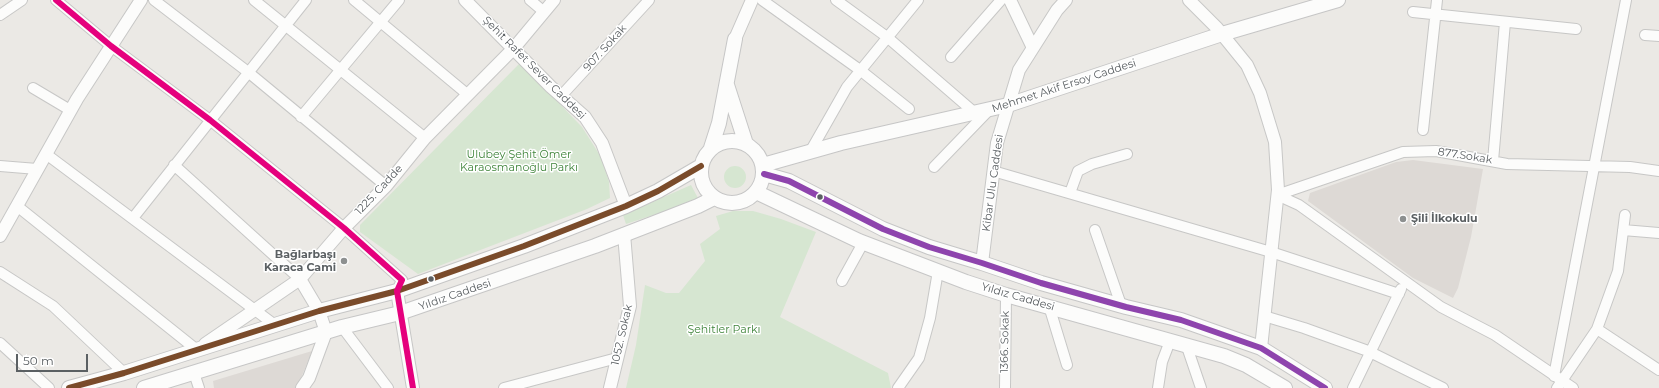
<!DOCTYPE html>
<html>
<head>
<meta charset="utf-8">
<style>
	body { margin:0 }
	#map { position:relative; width:1659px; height:388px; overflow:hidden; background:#ebe9e5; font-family:Montserrat,sans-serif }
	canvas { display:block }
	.scale { position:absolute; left:16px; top:354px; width:72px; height:18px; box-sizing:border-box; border:2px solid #5b6063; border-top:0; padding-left:5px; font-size:12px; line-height:14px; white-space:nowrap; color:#5b6063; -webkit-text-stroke:3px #fff; paint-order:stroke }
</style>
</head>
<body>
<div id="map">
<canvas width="1659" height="388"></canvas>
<div class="scale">50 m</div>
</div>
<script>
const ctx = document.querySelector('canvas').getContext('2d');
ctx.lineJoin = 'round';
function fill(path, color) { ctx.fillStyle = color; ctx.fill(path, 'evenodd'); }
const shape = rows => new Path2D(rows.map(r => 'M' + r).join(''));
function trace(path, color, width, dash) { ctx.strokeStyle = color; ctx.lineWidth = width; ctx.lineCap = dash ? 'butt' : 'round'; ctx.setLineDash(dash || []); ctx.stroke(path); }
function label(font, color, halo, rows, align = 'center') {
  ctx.font = font + ' Montserrat,sans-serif'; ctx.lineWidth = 3; ctx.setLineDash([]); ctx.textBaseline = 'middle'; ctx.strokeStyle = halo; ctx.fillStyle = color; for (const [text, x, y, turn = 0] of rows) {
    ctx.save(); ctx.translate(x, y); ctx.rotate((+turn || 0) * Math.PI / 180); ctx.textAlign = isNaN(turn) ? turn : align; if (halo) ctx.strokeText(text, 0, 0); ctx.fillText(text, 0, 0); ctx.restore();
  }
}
fill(shape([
	[1413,160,1483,169,1471,237,1458,288,1453,298,1413,278,1308,201,1310,193,1396,162],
	[312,351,297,388,214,388,213,381]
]), '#ddd9d5');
fill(shape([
	[519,64,528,71,582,127,601,157,609,182,610,198,587,209,418,274,360,232,360,225],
	'724 177a11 11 0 1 1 22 0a11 11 0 1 1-22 0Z',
	[691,185,699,200,626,224,623,215],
	[733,211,753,211,781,219,816,232,780,317,888,373,891,388,626,388,636,345,645,285,666,293,679,293,705,261,700,244,720,229,716,216]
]), '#d6e6d1');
const minor = shape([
	[56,0,111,46,210,120,344,228,402,280,397,291],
	[154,0,248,72,386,186],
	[254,0,425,138],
	[354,0,467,94],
	[530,0,543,11],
	[762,0,860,70,909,109],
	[836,0,887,37,975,113],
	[1413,12,1576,29],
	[0,15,22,0],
	[1645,35,1659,36],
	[951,57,1001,0],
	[33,88,70,110],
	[561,96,649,0],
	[301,117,399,0],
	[1423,130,1437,0],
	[810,152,847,87,918,0],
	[46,154,275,325],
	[1493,161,1505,22],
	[174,165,300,279],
	[0,166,37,169],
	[934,167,990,109],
	[993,171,1271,252,1399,294],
	[1070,193,1078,171,1092,164,1127,154],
	[1277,195,1403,152,1436,151,1507,164,1630,167,1659,171],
	[1277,195,1299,205,1441,307,1495,335,1573,388],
	[17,206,197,350],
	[133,218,306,0],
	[1095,230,1121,305],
	[1623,230,1659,233],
	[0,272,53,306,124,373],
	[842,281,863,243],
	[1049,306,1067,365],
	[1264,316,1304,328,1368,351,1443,388],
	[342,327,388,388],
	[1597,329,1659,370],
	[0,343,49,388],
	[1186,344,1201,388],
	[194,373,199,388],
	[1554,376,1626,0],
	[504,388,617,358],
	[898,388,919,358,930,318,938,271],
	[1005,388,1006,295],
	[1158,388,1162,362,1170,341],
	[1353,388,1401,289],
	[1557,388,1597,329,1618,271,1625,215]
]);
const tertiary = shape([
	[465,0,551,87,585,117,602,143,626,206],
	[1010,0,1033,48],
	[1189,0,1217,28,1247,65,1260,93,1275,142,1278,190,1261,348],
	[735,39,752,0],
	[0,236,77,99,141,0],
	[982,263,997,143,1019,70,1057,10,1066,0],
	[300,279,319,311,326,332,309,378,302,388],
	[397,291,413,388],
	[205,344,300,279,344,228,386,186,425,138,514,48,554,0],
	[610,388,630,306,624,234]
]);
const secondary = shape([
	[727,85,746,144],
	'701 172a31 31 0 1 1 62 0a31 31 0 1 1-62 0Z',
	[711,148,719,123,735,39],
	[763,165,841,143,1008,105,1222,34,1338,0],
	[764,174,789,181,883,229,929,247,982,263,1041,283,1126,307,1181,320,1261,348,1325,388],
	[756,192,859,241,966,282,1006,295,1224,356,1246,365,1285,388],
	[69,388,124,373,319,311,397,291,524,246,626,206,658,191,701,166],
	[144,388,342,327,400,313,595,246,698,206,714,198]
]);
trace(minor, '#c7c7c6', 12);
trace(tertiary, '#c7c7c6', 14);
trace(secondary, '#c6c6c6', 16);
trace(minor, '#fcfcfb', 10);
trace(tertiary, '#fcfcfb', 12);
trace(secondary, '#fcfcfb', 14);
trace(shape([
	[764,174,789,181,883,229,929,247,982,263,1041,283,1126,307,1181,320,1261,348,1325,388]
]), '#8e44ad', 6);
trace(shape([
	[69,388,124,373,319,311,397,291,524,246,626,206,658,191,701,166]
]), '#7a4b2a', 6);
trace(shape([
	[56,0,111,46,210,120,344,228,402,280,397,291,413,388]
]), '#e5007d', 6);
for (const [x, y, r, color] of [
	[820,197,3.5,"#5b6063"],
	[1403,219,4,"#8d9090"],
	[344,261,4,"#8d9090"],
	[431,279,3.5,"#5b6063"]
]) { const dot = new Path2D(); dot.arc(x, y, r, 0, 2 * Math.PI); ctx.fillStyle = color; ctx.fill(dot); trace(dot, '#fff', 1.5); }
label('11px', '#5b6063', '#fff', [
	["907. Sokak",605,48,-48],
	["Şehit Rafet Sever Caddesi",534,68,45],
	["Mehmet Akif Ersoy Caddesi",1064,86,-18],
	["877.Sokak",1465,156,9],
	["Kibar Ulu Caddesi",993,183,-82],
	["1225. Cadde",379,190,-47],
	["Yıldız Caddesi",455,295,-19],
	["Yıldız Caddesi",1018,297,16],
	["1052. Sokak",622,335,-77],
	["1366. Sokak",1005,342,-89]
]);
label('11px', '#3f843a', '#fff', [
	["Ulubey Şehit Ömer",519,155],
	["Karaosmanoğlu Parkı",519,168],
	["Şehitler Parkı",724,330]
]);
label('bold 11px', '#5b6063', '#fff', [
	["Şili İlkokulu",1411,219],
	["Bağlarbaşı",336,255,"right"],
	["Karaca Cami",336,268,"right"]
], 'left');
</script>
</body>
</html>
